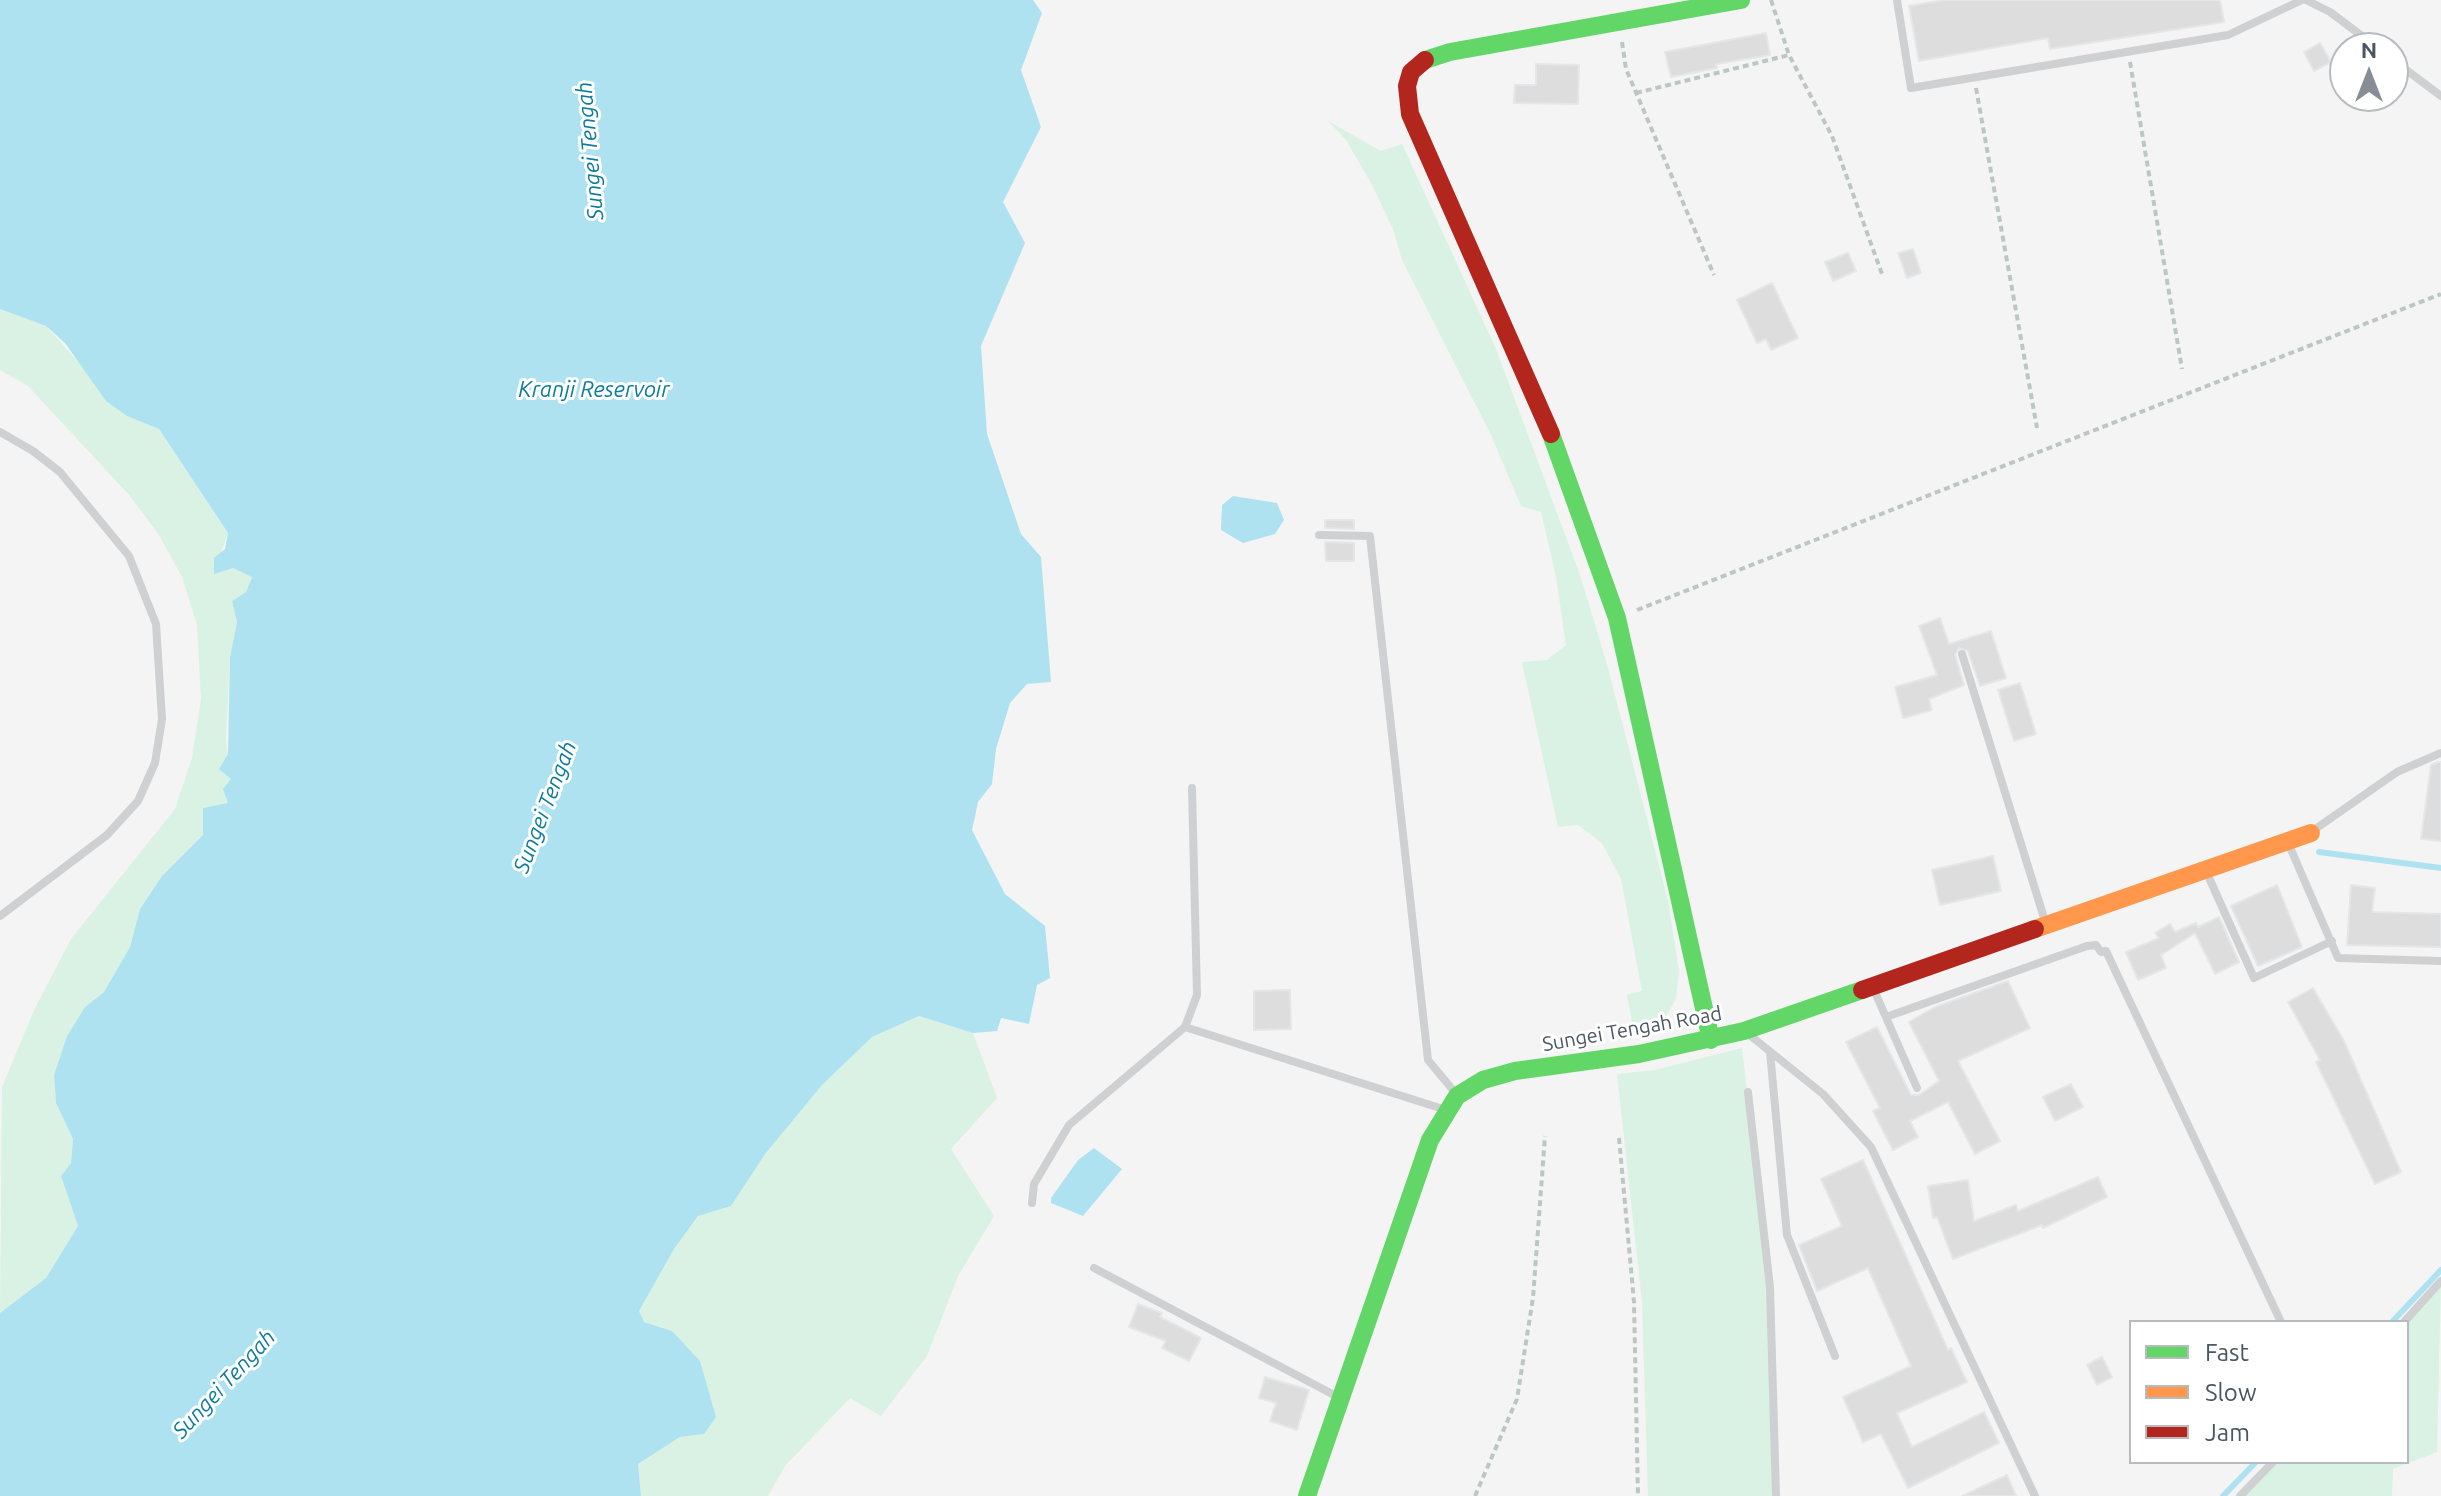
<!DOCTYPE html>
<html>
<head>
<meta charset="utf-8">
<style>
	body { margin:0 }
	#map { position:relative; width:2441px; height:1496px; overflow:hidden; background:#f4f4f4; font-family:Ubuntu,sans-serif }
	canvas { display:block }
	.legend { position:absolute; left:2129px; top:1320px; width:280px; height:144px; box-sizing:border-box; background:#fff; border:2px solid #b7bbc0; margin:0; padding:10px 14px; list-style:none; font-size:24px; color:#4a5661 }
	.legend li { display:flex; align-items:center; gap:16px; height:40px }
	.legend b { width:40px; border:2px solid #b7bbc0 }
	.north { position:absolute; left:2329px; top:32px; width:80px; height:80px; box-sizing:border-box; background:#fff; border:2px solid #b7bbc0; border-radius:50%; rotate:0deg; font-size:22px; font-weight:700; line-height:32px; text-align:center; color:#4a5661 }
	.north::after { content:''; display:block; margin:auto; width:28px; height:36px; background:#868d94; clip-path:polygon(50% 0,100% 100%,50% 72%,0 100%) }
</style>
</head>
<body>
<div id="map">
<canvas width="2441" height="1496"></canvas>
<ul class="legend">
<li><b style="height:10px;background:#63d668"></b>Fast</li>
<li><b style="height:10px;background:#ff974d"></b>Slow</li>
<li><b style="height:10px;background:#b3261e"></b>Jam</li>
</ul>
<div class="north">N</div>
</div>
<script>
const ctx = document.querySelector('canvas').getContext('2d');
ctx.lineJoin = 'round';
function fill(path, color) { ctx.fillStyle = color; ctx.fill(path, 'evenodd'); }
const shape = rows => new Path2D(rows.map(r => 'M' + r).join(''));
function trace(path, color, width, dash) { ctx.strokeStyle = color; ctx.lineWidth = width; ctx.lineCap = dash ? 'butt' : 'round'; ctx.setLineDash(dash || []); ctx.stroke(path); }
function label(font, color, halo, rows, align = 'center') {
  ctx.font = font + ' Ubuntu,sans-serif'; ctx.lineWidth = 6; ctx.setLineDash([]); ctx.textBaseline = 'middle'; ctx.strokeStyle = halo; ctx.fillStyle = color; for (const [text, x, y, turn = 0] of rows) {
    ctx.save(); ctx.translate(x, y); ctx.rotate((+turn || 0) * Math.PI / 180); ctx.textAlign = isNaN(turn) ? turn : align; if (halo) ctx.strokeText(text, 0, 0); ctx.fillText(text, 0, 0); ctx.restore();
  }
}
fill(shape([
	[1328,121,1381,151,1402,144,1496,349,1537,459,1580,575,1607,664,1668,901,1679,971,1676,999,1663,1021,1633,1027,1627,995,1642,991,1621,879,1602,843,1578,825,1558,827,1522,662,1547,660,1566,645,1556,577,1541,512,1521,506,1491,435,1402,260,1393,229,1371,183,1346,140],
	[0,309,46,326,127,416,159,429,228,533,214,573,233,568,252,576,246,592,232,601,237,622,230,657,226,740,231,779,228,803,203,835,162,876,140,909,130,947,104,992,85,1007,67,1036,54,1075,56,1103,73,1139,71,1163,61,1176,78,1226,46,1278,0,1313,2,1087,35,1008,71,939,175,809,192,758,201,699,197,625,182,577,159,535,130,496,28,386,0,370],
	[919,1016,973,1033,997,1098,951,1149,994,1216,958,1276,927,1356,881,1416,850,1398,785,1466,768,1496,641,1496,638,1464,680,1437,704,1434,673,1331,644,1322,639,1311,674,1249,698,1216,731,1206,764,1154,822,1085,872,1037],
	[1742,1048,1770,1287,1776,1496,1648,1496,1642,1302,1617,1074,1655,1070],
	[2441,1281,2437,1452,2393,1469,2392,1496,2240,1496,2273,1462,2407,1462,2407,1322]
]), '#d9f2e3');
fill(shape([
	[0,0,1033,0,1042,13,1021,70,1041,127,1003,202,1025,243,981,346,987,434,1021,534,1041,557,1051,682,1027,684,1010,703,996,749,992,784,978,802,972,830,1005,894,1045,926,1050,978,1037,985,1029,1024,1001,1018,997,1031,973,1033,919,1016,872,1037,822,1085,765,1154,731,1206,698,1216,674,1249,639,1311,644,1322,672,1331,700,1361,716,1417,704,1434,680,1437,638,1464,641,1496,0,1496,0,1313,46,1278,78,1226,61,1176,71,1163,73,1139,56,1103,54,1075,67,1036,85,1007,104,992,130,947,140,909,162,876,203,835,203,808,228,803,223,789,231,779,219,769,228,754,230,657,237,622,232,601,246,592,252,577,233,568,214,574,214,558,225,549,228,533,159,429,127,416,106,401,65,343,46,326,0,309],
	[1233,496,1277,503,1284,520,1275,534,1243,543,1221,530,1222,505],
	[1094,1148,1122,1169,1083,1216,1051,1203,1051,1198,1078,1160]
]), '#aee2f0');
trace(shape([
	[2319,852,2441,868],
	[2392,1322,2441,1270],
	[2223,1496,2256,1462]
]), '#aee2f0', 6);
const building = shape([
	[1943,0,2220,0,2224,22,2050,49,2048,38,1919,61,1909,6,1943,0],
	[1766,33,1770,55,1716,64,1717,68,1671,77,1665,52,1766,33],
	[2320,43,2331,62,2314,71,2304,52,2320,43],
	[1536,64,1579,65,1578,104,1514,103,1515,85,1536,85,1536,64],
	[1913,249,1921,273,1907,278,1898,253,1913,249],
	[1848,253,1856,271,1833,281,1825,262,1848,253],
	[1772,283,1798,338,1771,350,1766,339,1757,343,1737,300,1772,283],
	[1325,520,1354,520,1354,529,1325,528,1325,520],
	[1325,542,1354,543,1354,561,1326,561,1325,542],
	[1940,618,1949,644,1991,631,2006,678,1980,686,1968,651,1959,648,1955,655,1964,685,1929,699,1932,710,1903,718,1895,687,1937,675,1919,626,1940,618],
	[2020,683,2036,734,2014,741,1998,690,2020,683],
	[2438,762,2441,762,2441,841,2421,839,2431,765,2438,762],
	[1993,856,2001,891,1940,905,1932,870,1993,856],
	[2277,885,2302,947,2258,966,2231,906,2277,885],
	[2351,885,2375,888,2372,912,2441,914,2441,947,2347,945,2351,885],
	[2219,917,2239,962,2215,974,2195,933,2161,955,2166,968,2138,980,2126,952,2159,938,2155,933,2170,924,2175,932,2196,923,2198,927,2219,917],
	[2008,981,2030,1028,1958,1061,2000,1141,1975,1154,1948,1102,1910,1121,1918,1137,1893,1150,1873,1111,1880,1108,1846,1042,1877,1027,1911,1095,1919,1095,1939,1081,1909,1022,1935,1007,2008,981],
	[2313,988,2344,1041,2401,1172,2375,1184,2316,1062,2320,1060,2288,1002,2313,988],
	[1290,990,1291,1029,1254,1030,1254,991,1290,990],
	[2071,1084,2083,1107,2055,1121,2043,1097,2071,1084],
	[1863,1160,1948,1350,1951,1348,1967,1382,1897,1413,1912,1447,1984,1412,1999,1443,1908,1488,1881,1434,1863,1442,1843,1397,1911,1366,1868,1268,1817,1291,1799,1245,1842,1226,1821,1179,1863,1160],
	[2098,1177,2107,1197,2043,1228,2042,1225,1953,1259,1937,1217,1933,1218,1928,1186,1968,1180,1974,1221,2016,1205,2018,1211,2098,1177],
	[1138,1304,1162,1313,1160,1317,1201,1338,1189,1361,1162,1348,1166,1341,1129,1327,1138,1304],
	[2102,1357,2112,1377,2097,1385,2087,1365,2102,1357],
	[1265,1377,1309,1390,1297,1430,1270,1421,1276,1403,1259,1398,1265,1377],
	[2007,1475,2016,1496,1962,1496,2007,1475]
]);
fill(building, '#ddddde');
trace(building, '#e5e6e7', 2);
trace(shape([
	[1771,0,1789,55,1832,136,1882,274],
	[1622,42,1626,69,1714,275],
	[2130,62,2182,369],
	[1976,88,2037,428],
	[1636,93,1789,55],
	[1637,610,2441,294],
	[1619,1138,1634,1302,1638,1496],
	[1475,1496,1517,1399,1533,1298,1545,1136]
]), '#bcc7c4', 4, [6, 4]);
trace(shape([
	[1897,0,1911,88,2228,35,2302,0],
	[2306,0,2330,12,2378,48],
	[2393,60,2441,96],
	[0,432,33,451,60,472,129,556,156,624,162,719,155,763,138,801,107,835,0,916],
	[1319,535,1370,536,1428,1060,1457,1095],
	[1962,654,2045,921],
	[2311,832,2397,772,2441,753],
	[2289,845,2338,958,2441,961],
	[2206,871,2254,978,2332,941],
	[1874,990,1917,1088],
	[1886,1017,2087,946,2096,945,2101,952,2106,951,2281,1322],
	[1185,1027,1443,1109],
	[1747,1033,1823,1094,1871,1147,2035,1496],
	[1770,1052,1787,1235,1835,1356],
	[1748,1092,1770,1287,1776,1496],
	[1032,1203,1034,1184,1069,1125,1185,1027,1197,995,1192,788],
	[1094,1268,1336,1396],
	[2404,1322,2441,1281],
	[2240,1496,2273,1462]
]), '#ced0d2', 8);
trace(shape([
	[1425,60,1450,52,1741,0],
	[1551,434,1617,618,1711,1040],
	[1307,1496,1430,1140,1457,1096,1483,1080,1515,1071,1639,1054,1744,1031,1862,990]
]), '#63d668', 18);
trace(shape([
	[2035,929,2311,833]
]), '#ff974d', 18);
trace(shape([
	[1425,60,1411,72,1407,86,1410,114,1551,434],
	[1862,990,2035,929]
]), '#b3261e', 18);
label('20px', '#4a5661', '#fff', [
	["Sungei Tengah Road",1632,1029,-10]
]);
label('italic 22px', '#0c7c9b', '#fff', [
	["Sungei Tengah",590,151,-95],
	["Kranji Reservoir",594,390],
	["Sungei Tengah",545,807,-69],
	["Sungei Tengah",224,1384,-47]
]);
</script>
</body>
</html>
